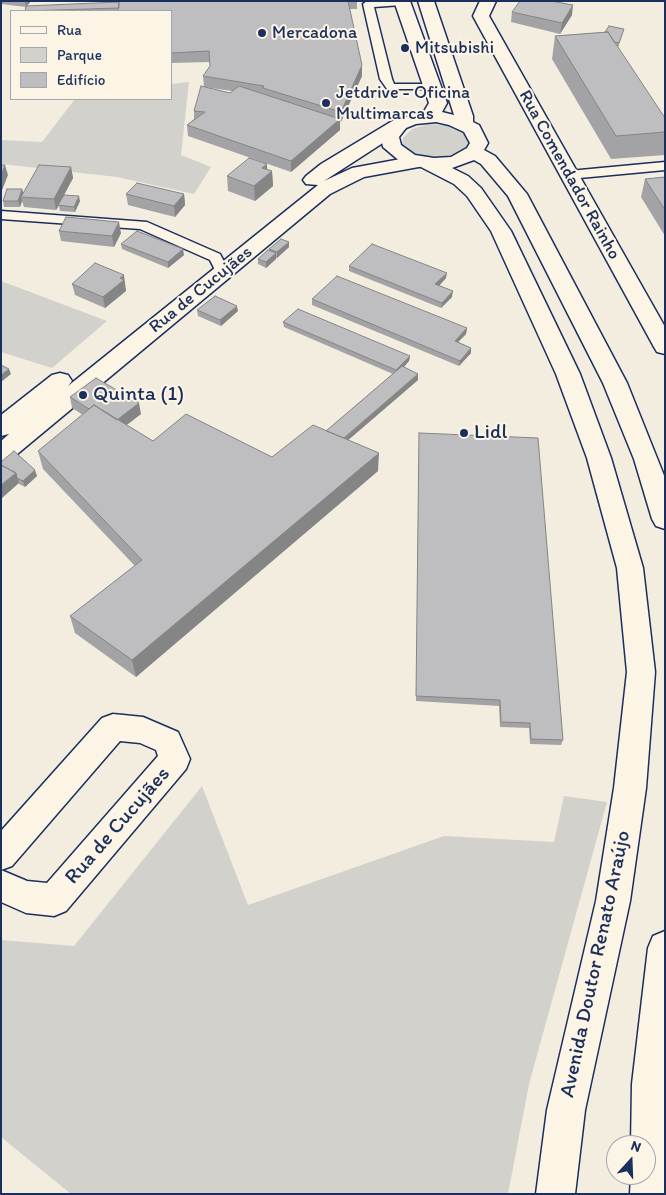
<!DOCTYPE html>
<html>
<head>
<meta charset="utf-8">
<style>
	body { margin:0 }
	#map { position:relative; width:666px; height:1195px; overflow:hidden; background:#f3ede0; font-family:Itim,sans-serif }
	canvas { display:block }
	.frame { position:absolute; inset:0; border:2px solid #1b2f5e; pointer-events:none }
	.legend { position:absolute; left:10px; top:10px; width:162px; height:90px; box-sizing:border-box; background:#fcf5e5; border:1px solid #a2a6af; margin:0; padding:6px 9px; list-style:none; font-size:15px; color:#1b2f5e }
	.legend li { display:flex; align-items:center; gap:10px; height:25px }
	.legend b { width:25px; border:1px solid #a2a6af }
	.north { position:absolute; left:606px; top:1135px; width:50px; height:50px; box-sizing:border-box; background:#fcf5e5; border:1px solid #a2a6af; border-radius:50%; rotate:20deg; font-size:14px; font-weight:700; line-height:20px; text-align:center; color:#1b2f5e }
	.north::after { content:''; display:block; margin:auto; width:18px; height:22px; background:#1b2f5e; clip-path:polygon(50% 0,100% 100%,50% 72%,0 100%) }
</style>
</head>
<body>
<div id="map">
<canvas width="666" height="1195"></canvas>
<div class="frame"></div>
<ul class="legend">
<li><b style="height:6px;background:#fcf5e5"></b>Rua</li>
<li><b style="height:14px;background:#d3d1cc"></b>Parque</li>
<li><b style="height:14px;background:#bebec0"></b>Edifício</li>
</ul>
<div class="north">N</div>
</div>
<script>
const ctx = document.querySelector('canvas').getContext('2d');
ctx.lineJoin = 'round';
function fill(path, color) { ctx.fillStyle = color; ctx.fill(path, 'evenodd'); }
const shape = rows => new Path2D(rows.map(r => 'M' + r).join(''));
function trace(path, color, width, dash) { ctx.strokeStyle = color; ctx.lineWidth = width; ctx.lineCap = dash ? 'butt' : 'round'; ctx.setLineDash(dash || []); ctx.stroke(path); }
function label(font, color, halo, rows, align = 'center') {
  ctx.font = font + ' Itim,sans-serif'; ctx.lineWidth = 4; ctx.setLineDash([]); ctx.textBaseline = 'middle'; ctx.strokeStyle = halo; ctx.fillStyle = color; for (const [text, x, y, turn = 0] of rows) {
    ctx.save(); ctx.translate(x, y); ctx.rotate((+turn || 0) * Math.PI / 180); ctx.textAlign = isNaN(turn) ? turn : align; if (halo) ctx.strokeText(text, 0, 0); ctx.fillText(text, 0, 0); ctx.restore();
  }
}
fill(shape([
	[189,82,181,155,211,167,194,194,117,177,1,164,1,140,42,142,75,99,171,99,171,84],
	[429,124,450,126,460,129,470,141,470,147,447,160,414,155,406,150,402,144,403,138,412,129],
	[1,281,107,321,52,368,1,352],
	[202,786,248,905,444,836,554,842,564,796,607,802,529,1084,508,1194,71,1194,1,1137,1,940,74,946]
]), '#d3d1cc');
const service = shape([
	[367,1,407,1,402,5,374,7,392,79,394,84,433,84,437,85,437,89,387,89,380,79,363,4,367,1],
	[665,162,665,170,569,179,563,175,569,171,665,162],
	[1,211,147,222,220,254,230,273,228,276,218,276,210,260,140,229,1,219,1,211]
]);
const minor = shape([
	[480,1,496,1,489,16,665,327,665,354,657,352,654,347,473,16,480,1],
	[113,714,143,717,178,732,190,759,186,769,66,911,54,916,26,913,1,902,1,870,27,881,47,883,158,756,156,750,140,743,120,741,12,866,1,870,1,831,102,718,113,714]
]);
const tertiary = shape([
	[400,119,406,120,409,124,406,128,324,181,352,168,417,156,424,158,427,162,424,166,364,177,330,194,10,460,1,463,1,441,9,434,1,436,1,415,52,375,60,373,68,375,72,381,68,386,318,185,306,184,303,180,306,176,321,164,394,120,400,119]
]);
const secondary = shape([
	[394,1,410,1,447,103,442,112,454,115,418,1,434,1,473,116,473,122,479,125,488,143,484,150,495,156,527,194,627,383,665,478,665,529,656,526,652,519,634,459,603,383,508,196,481,164,474,160,452,168,468,176,481,188,511,231,580,374,611,458,643,568,655,672,646,788,630,901,585,1110,575,1194,536,1194,547,1110,596,901,614,788,627,672,617,568,587,458,556,374,491,231,467,196,454,184,421,167,402,163,383,147,381,137,394,120,423,113,429,103,394,1],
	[436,122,449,125,464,132,470,143,467,148,451,157,434,158,415,155,401,145,399,137,406,128,416,124,436,122],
	[665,931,665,1194,630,1194,631,1175,646,1175,646,1145,631,1145,632,1084,648,948,653,936,665,931]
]);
trace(service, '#1b2f5e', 3);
trace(minor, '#1b2f5e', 3);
trace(tertiary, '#1b2f5e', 3);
trace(secondary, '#1b2f5e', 3);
fill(service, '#fcf5e5');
fill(minor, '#fcf5e5');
fill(tertiary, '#fcf5e5');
fill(secondary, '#fcf5e5');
fill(shape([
	[1,1,31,1,27,6,119,2,119,1,357,1,357,9,350,9,362,76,340,122,340,130,291,172,188,136,187,125,194,119,194,111,230,93,232,91,204,87,203,76,210,66,210,62,171,63,171,11,25,11,26,7,1,4],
	[512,12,572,15,560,34,511,22],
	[624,29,618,48,665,118,665,155,611,159,552,59,555,36,605,32],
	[71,167,73,178,64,195,80,201,75,212,60,211,59,206,56,210,24,207,22,201,20,207,4,207,3,201,22,189,23,193],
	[267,169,272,171,273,186,255,201,228,191,227,176],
	[665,177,665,236,641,197,645,179],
	[126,194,184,194,185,205,175,217,128,205],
	[59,231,121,233,114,247,61,241],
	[121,244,184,255,168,268,122,249],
	[289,247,277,258,276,258,276,259,266,268,258,264,258,259,269,250,269,249],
	[349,266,446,278,439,286,452,297,441,308,349,271],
	[72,284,126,286,125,286,126,291,105,308,75,295],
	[312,299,467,328,466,334,458,342,471,348,471,353,459,366,312,305],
	[197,310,238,311,221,326,198,316],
	[283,322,410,356,409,361,404,367,418,374,418,380,348,440,378,471,136,677,75,633,70,616,135,566,43,469,38,451,83,415,72,408,70,397,141,414,126,425,153,441,272,457,326,431,393,374,284,327],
	[419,433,563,740,561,745,530,744,529,728,500,727,499,706,416,701],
	[1,462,37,476,25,487,19,484]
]), '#a3a3a5');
fill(shape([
	[25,1,31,1,26,7],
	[573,5,572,15,560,34,562,23],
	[362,65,362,76,341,122,341,112],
	[340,119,340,130,291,172,291,161],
	[267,164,267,175,272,171,273,186,255,201,254,186,262,168],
	[5,165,8,175,1,193,1,175],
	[71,167,73,178,56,210,54,199],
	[22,189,24,195,21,197,22,201,20,207,18,201],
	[184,194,185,205,175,217,174,206],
	[79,196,80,201,75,212,74,207],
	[119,222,121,233,114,247,112,236],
	[289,242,289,247,277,258,277,252],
	[183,249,184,255,168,268,168,262],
	[276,253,276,259,266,268,266,262],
	[447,273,446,278,435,290,435,284],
	[124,275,126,291,105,308,103,297,120,278],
	[453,291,452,297,441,308,442,303],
	[237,306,238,311,221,326,220,320],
	[467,328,466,334,454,346,455,341],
	[471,348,471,353,459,366,460,361],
	[410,356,409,361,396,375,396,370],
	[9,369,11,374,1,382,1,375],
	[418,374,418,380,339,448,339,443],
	[139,403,141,414,115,434,112,423],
	[379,453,378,471,136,677,132,660],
	[35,470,37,476,25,487,23,481],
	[16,473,19,483,1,499,1,485]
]), '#858586');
const building = shape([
	[119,1,348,1,362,65,341,112,263,88,264,86,203,76,210,66,209,51,171,53,171,11,118,11,119,1],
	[520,1,551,1,573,5,562,23,512,12,520,1],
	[119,2,119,8,25,11,26,6,119,2],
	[609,26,624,29,619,43,614,42,608,32,605,32,609,26],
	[608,32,665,118,665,132,616,136,555,36,608,32],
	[201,86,230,93,239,86,340,119,291,161,187,125,205,112,194,111,201,86],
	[249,158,267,164,262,168,272,171,254,186,227,176,249,158],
	[1,165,5,165,1,175,1,165],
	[39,165,71,167,54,199,21,197,39,165],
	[665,177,665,210,645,179,665,177],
	[137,183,184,194,174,206,126,194,137,183],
	[7,189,22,189,18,201,3,201,7,189],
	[64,195,79,196,74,207,58,205,64,195],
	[66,217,119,222,112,236,59,231,66,217],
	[137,231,183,249,168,262,121,244,137,231],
	[281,239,289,242,277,252,269,249,281,239],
	[372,244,447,273,435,284,453,291,442,303,349,266,372,244],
	[268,250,276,253,266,262,258,259,268,250],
	[95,263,124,275,120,278,124,280,103,297,72,284,95,263],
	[337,276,467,328,455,341,471,348,460,361,312,299,337,276],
	[215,296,237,306,220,320,197,310,215,296],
	[298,309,410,356,396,370,283,322,298,309],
	[1,365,9,369,1,375,1,365],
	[402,366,418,374,344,438,326,431,402,366],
	[96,378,139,403,117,420,94,405,89,409,70,397,96,378],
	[94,405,153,441,186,414,272,457,313,425,379,453,132,660,70,616,142,560,38,451,94,405],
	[419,433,538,438,563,740,531,739,530,723,501,722,500,700,416,696,419,433],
	[14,451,35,470,23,481,17,478,16,473,1,465,1,462,14,451],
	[1,465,16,473,1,485,1,465]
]);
fill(building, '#bebec0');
trace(building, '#858586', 1);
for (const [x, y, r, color] of [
	[262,33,5,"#1b2f5e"],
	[405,48,5,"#1b2f5e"],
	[326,103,5,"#1b2f5e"],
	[83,395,5,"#1b2f5e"],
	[464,433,5,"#1b2f5e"]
]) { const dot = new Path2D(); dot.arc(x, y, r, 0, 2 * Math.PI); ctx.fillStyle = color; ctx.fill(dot); trace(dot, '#fcf5e5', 2); }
label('18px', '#1b2f5e', '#fcf5e5', [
	["Mercadona",272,33],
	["Mitsubishi",415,48],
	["Jetdrive - Oficina",336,93],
	["Multimarcas",336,114]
], 'left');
label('18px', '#1b2f5e', '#fcf5e5', [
	["Rua Comendador Rainho",569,175,61],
	["Rua de Cucujães",201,290,-39]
]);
label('21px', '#1b2f5e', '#fcf5e5', [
	["Quinta (1)",93,395],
	["Lidl",474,433]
], 'left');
label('21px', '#1b2f5e', '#fcf5e5', [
	["Rua de Cucujães",118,826,-49],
	["Avenida Doutor Renato Araújo",596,964,-78]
]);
</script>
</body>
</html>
